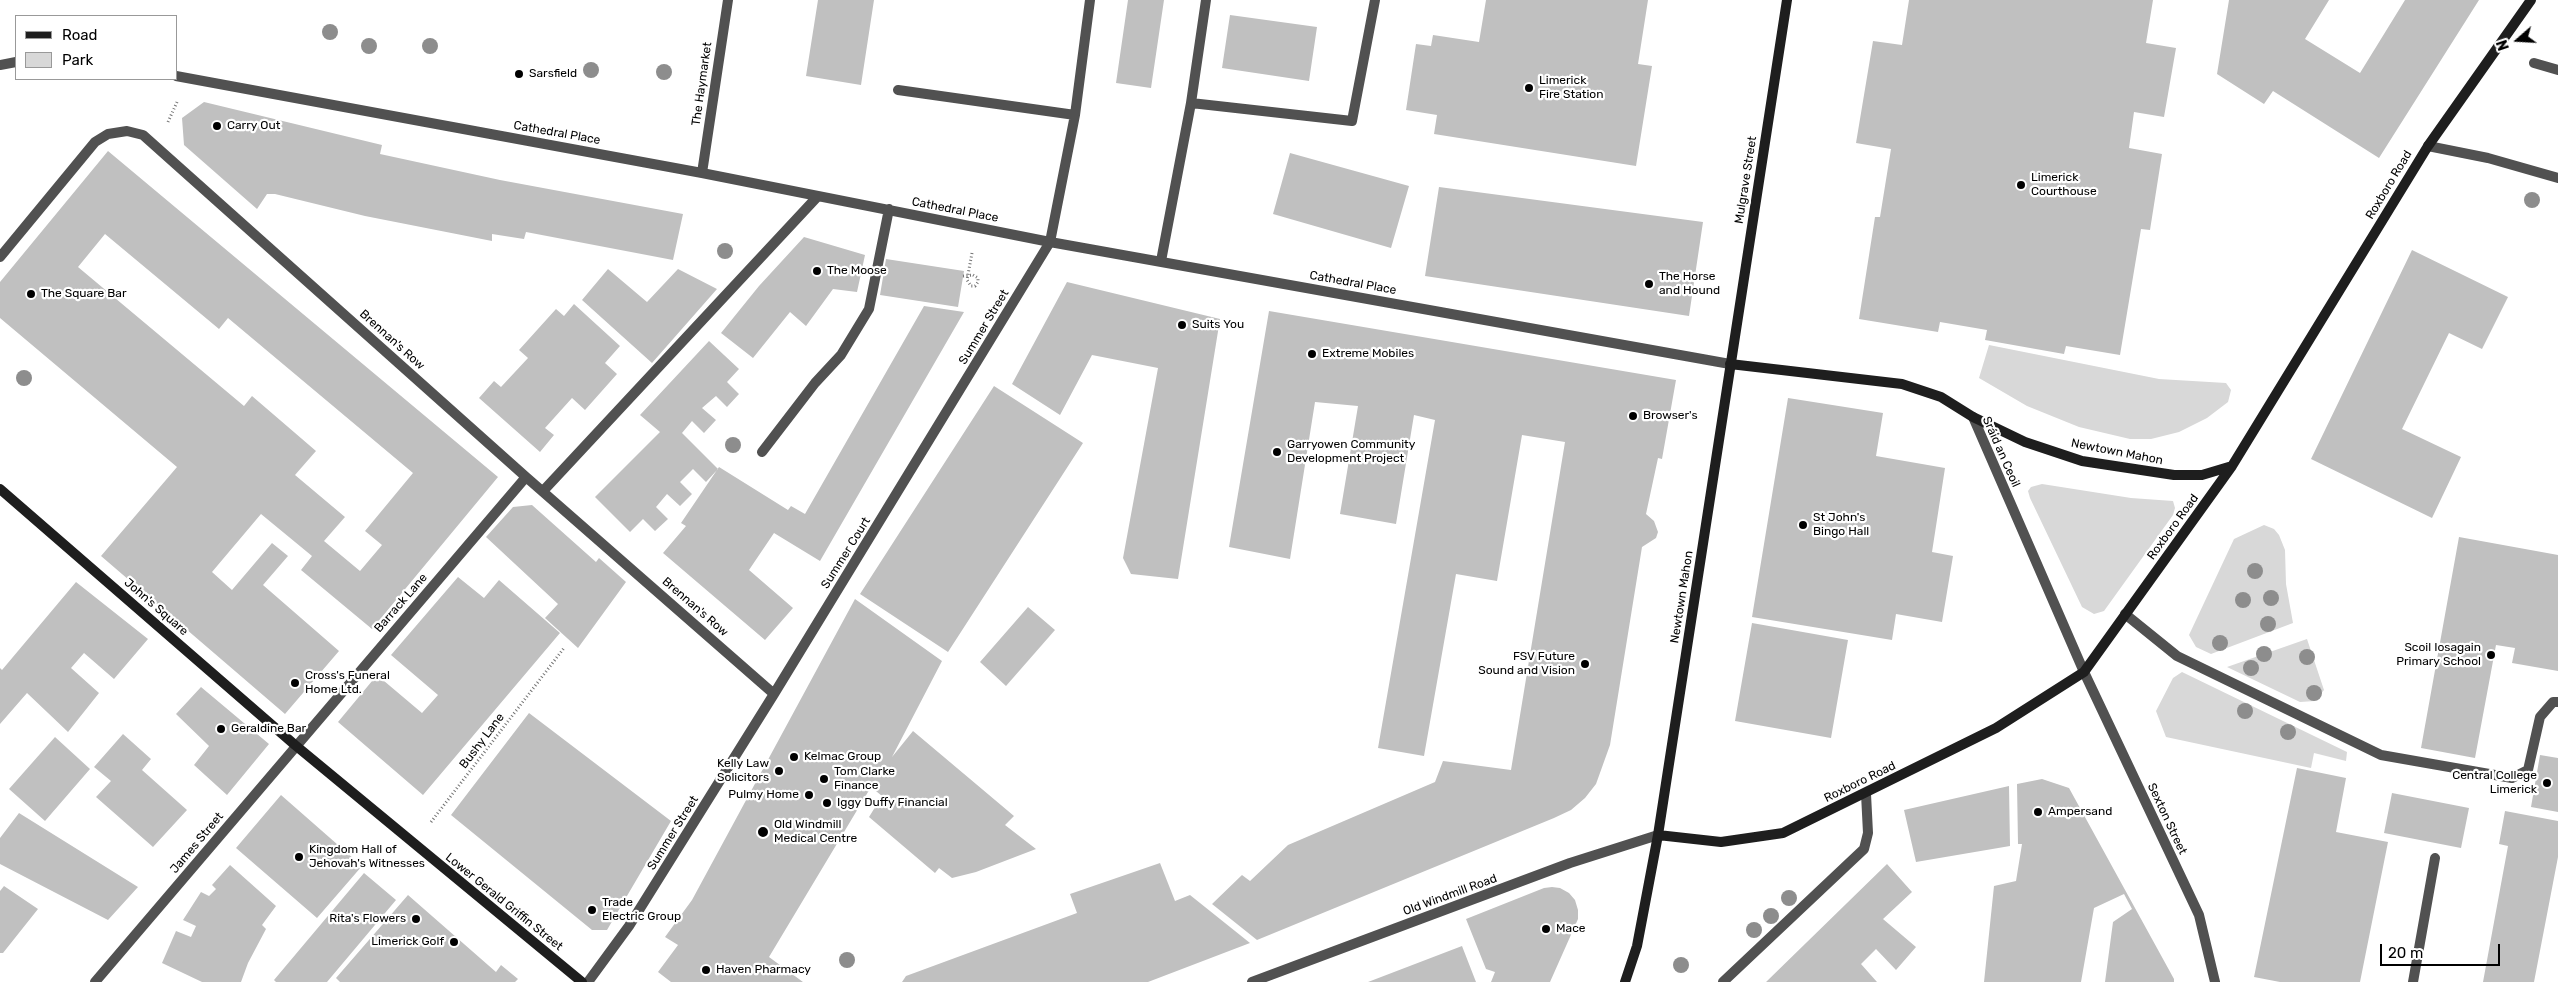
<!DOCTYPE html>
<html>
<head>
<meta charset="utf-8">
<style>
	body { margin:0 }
	#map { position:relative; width:2558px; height:982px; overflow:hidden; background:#fff; font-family:Rubik,sans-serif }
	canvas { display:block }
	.legend { position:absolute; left:15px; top:15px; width:162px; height:65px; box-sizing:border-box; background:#fff; border:1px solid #999; margin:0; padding:6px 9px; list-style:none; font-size:15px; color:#000 }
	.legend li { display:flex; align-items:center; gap:10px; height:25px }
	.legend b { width:25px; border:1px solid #999 }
	.north { position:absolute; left:2493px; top:15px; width:50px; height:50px; -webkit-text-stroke:4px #fff; paint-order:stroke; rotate:251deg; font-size:14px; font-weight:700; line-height:20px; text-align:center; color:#000 }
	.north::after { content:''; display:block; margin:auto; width:18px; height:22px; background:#000; clip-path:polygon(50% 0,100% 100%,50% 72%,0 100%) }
	.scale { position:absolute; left:2380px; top:944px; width:120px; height:22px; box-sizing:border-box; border:2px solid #000; border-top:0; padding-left:6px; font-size:15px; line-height:18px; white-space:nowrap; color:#000; -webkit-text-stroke:4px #fff; paint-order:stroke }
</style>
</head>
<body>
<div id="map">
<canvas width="2558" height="982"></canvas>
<ul class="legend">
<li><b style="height:6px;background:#1e1e1e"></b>Road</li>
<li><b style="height:14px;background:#d8d8d8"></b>Park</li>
</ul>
<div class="north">N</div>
<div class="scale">20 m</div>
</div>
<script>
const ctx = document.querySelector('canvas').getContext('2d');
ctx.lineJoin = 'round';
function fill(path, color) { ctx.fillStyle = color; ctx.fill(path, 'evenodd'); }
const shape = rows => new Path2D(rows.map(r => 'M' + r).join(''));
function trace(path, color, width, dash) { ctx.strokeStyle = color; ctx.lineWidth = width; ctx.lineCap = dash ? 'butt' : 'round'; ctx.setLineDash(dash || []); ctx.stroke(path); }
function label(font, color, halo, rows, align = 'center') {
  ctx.font = font + ' Rubik,sans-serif'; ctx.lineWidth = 4.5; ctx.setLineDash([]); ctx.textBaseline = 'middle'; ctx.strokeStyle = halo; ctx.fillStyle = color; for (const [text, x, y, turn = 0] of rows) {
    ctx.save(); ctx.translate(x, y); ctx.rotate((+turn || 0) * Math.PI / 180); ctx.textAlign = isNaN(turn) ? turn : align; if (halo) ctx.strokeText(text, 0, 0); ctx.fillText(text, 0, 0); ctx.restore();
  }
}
fill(shape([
	[1989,345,2159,379,2226,383,2231,390,2228,402,2207,418,2179,432,2151,439,2130,439,2079,427,2027,406,1979,378],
	[2042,484,2131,498,2173,501,2175,508,2173,515,2104,611,2094,614,2082,607,2030,498,2028,491,2031,487],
	[2264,525,2274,529,2279,535,2285,550,2286,584,2293,623,2211,654,2196,647,2189,635,2234,539],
	[2307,639,2324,690,2315,701,2300,702,2227,667],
	[2182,672,2347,752,2346,761,2314,753,2311,768,2166,737,2156,711,2173,678]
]), '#d8d8d8');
fill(shape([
	[818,0,874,0,861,85,806,76],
	[1128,0,1164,0,1151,88,1116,83],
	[1486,0,1648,0,1638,64,1652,66,1636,166,1434,134,1437,115,1406,110,1416,44,1431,46,1433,35,1479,42],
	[1909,0,2153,0,2146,43,2176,48,2164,117,2134,112,2129,148,2162,154,2150,230,2141,229,2120,355,2066,346,2064,354,1985,340,1987,330,1940,322,1938,332,1859,319,1875,217,1880,217,1891,149,1856,143,1873,41,1902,45],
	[2229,0,2329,0,2305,39,2360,73,2405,0,2479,0,2379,158,2273,91,2264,104,2217,74],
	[1230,15,1317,27,1309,81,1222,68],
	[204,102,382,145,380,154,500,180,683,214,673,260,526,232,524,239,492,234,492,241,365,216,275,194,267,194,257,209,184,145,182,118],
	[108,151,498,477,372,629,301,570,312,556,261,514,212,572,232,590,272,543,288,556,263,585,339,651,285,714,101,556,177,467,0,318,0,282],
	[105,234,219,329,228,318,413,473,365,531,382,545,360,571,324,541,345,517,295,475,316,451,252,396,244,406,78,267],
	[1290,153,1409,186,1391,248,1273,214],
	[1439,187,1703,222,1689,316,1425,276],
	[804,237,865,255,857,292,833,289,806,326,790,312,753,358,721,333,759,286],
	[2412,250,2508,297,2482,349,2449,333,2402,429,2461,457,2432,518,2311,459],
	[886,259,964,271,958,307,880,295],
	[608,269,647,302,678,269,717,289,652,363,582,300],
	[1067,282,1220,319,1178,579,1131,574,1123,558,1158,368,1092,355,1060,415,1012,384],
	[574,304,620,346,605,363,617,374,585,410,572,398,545,428,554,435,540,452,479,398,494,381,501,387,528,358,519,350,556,309,564,316],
	[924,306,964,312,820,561,774,533,749,570,793,608,765,640,663,553,686,526,681,523,719,467,788,510,791,506,805,514],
	[1269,311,1676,380,1662,459,1658,458,1646,514,1654,521,1658,532,1656,538,1642,547,1610,745,1596,784,1585,798,1571,810,1554,818,1257,940,1212,904,1242,875,1250,881,1288,845,1435,782,1443,761,1511,770,1565,442,1522,435,1497,581,1456,574,1424,756,1378,748,1435,420,1414,415,1396,524,1340,514,1358,406,1315,402,1290,559,1229,547],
	[709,341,739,369,727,382,739,394,727,407,716,396,702,408,716,420,704,433,692,421,682,433,718,469,706,482,693,469,680,482,692,494,680,506,667,494,656,507,668,519,655,531,643,519,630,532,595,497,660,432,640,415],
	[994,386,1083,443,948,652,860,594],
	[1788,398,1883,413,1876,456,1945,468,1932,552,1953,556,1942,622,1896,614,1892,640,1752,617],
	[532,505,596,562,599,558,626,582,578,648,545,618,558,604,486,537,513,507],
	[2459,537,2558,555,2558,671,2512,663,2515,648,2496,645,2475,758,2421,748],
	[458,577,484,598,499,580,560,633,423,795,338,722,377,675,422,713,438,695,391,655],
	[76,582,148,639,114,679,84,653,71,668,99,693,68,732,27,693,0,724,0,668,2,670],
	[855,599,942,661,892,757,913,731,1014,816,1005,825,1036,849,976,872,952,878,939,868,935,873,869,817,882,796,871,787,769,957,803,982,671,982,658,972,678,945,665,937,692,900],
	[1028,607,1055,630,1006,686,980,662],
	[1752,623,1848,640,1831,738,1735,721],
	[201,687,269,744,227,795,194,765,209,746,176,714],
	[529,713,671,821,607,930,592,930,451,815],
	[123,734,151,759,142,770,187,810,153,847,96,797,111,781,94,767],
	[55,737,90,769,45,821,9,789],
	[2540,755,2558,758,2558,812,2531,807],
	[2297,768,2346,778,2336,832,2388,842,2360,982,2280,982,2254,977],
	[2042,779,2069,788,2174,979,2174,982,2105,982,2113,922,2132,909,2124,894,2094,908,2081,982,1984,982,1994,886,2016,881,2022,844,2018,844,2017,784],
	[2009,786,2010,846,1916,862,1904,810],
	[2392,793,2469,808,2461,848,2384,833],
	[281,795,362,866,317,918,236,848],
	[2505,811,2558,821,2558,857,2534,982,2483,982,2508,846,2499,844],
	[19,813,138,887,108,920,0,864,0,838],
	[1160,863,1175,901,1190,895,1250,943,1148,982,902,982,906,976,1077,913,1070,894],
	[1887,864,1912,892,1883,919,1916,947,1896,970,1876,949,1861,964,1877,982,1766,982],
	[230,865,276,906,262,925,266,929,248,963,241,982,202,982,162,963,176,931,191,937,196,926,183,920,201,892,209,896,216,889,212,885],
	[364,873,396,900,327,982,276,982,274,980],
	[4,886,38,909,3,953,0,953,0,891],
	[1552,887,1560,888,1569,893,1575,900,1578,910,1578,919,1550,982,1491,982,1495,972,1486,969,1466,919,1544,888],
	[408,895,496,972,501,965,518,979,515,982,340,982,336,978],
	[1462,946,1476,982,1368,982]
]), '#c0c0c0');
trace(shape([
	[168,122,177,102],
	[972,253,967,280,971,286,975,286,978,282,978,278,973,275],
	[431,822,564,648]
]), '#737373', 3, [1, 2.5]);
trace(shape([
	[2534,63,2558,70],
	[898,90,1075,115],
	[1191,103,1352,121,1375,0],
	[2428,146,2488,158,2558,178],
	[1050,242,1075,115,1090,0],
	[1161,261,1191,103,1206,0],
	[2125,614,2177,656,2381,755,2512,778,2528,770,2540,717,2553,702,2558,702],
	[2413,982,2435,858]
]), '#515151', 10);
trace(shape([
	[0,65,16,62],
	[176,76,702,173,1050,242,1730,364],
	[702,173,728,0],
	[0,257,95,142,108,134,127,131,143,135,526,477,774,694],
	[762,452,815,383,841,355,869,309,889,209],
	[544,490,818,196],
	[95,982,526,477],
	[588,982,629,926,774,694,1050,242],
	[1252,982,1570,863,1658,835],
	[1723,982,1864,849,1868,833,1866,794]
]), '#515151', 10);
trace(shape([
	[1973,417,2084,672,2199,915,2215,982]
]), '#515151', 10);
trace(shape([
	[1730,364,1902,384,1941,397,1973,417,2025,442,2082,461,2174,475,2202,475,2232,466],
	[0,489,295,745,582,982],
	[1658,835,1721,842,1783,833,1996,728,2084,672,2232,466,2428,146,2531,0],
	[1625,982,1637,946,1658,835,1787,0]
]), '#1e1e1e', 10);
trace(shape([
	[963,276,973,275]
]), '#737373', 3, [1, 2.5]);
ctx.fillStyle = '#8d8d8d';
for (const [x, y] of [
	[330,32],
	[369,46],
	[430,46],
	[591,70],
	[664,72],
	[2532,200],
	[725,251],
	[24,378],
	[733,445],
	[2255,571],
	[2271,598],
	[2243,600],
	[2268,624],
	[2220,643],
	[2264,654],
	[2307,657],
	[2251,668],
	[2314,693],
	[2245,711],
	[2288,732],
	[1789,898],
	[1771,916],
	[1754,930],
	[847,960],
	[1681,965]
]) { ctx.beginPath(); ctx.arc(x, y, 8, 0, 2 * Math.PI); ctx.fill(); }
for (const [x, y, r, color] of [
	[519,74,5,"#000"],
	[1529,88,5,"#000"],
	[217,126,5,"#000"],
	[2021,185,5,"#000"],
	[817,271,5,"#000"],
	[1649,284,5,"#000"],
	[31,294,5,"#000"],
	[1182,325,5,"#000"],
	[1312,354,5,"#000"],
	[1633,416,5,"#000"],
	[1277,452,5,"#000"],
	[1803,525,5,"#000"],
	[2491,655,5,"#000"],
	[1585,664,5,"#000"],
	[295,683,5,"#000"],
	[221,729,5,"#000"],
	[794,757,5,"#000"],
	[779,771,5,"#000"],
	[824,779,5,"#000"],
	[2547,783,5,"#000"],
	[809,795,5,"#000"],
	[827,803,5,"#000"],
	[2038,812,5,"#000"],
	[763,832,6,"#000"],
	[299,857,5,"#000"],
	[592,910,5,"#000"],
	[416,919,5,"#000"],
	[1546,929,5,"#000"],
	[454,942,5,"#000"],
	[706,970,5,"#000"]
]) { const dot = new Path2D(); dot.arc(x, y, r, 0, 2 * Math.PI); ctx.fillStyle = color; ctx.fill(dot); trace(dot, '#fff', 2); }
label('12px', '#000', '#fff', [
	["Sarsfield",529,74],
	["Limerick",1539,81],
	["Fire Station",1539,95],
	["Carry Out",227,126],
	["Limerick",2031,178],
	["Courthouse",2031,192],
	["The Moose",827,271],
	["The Horse",1659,277],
	["and Hound",1659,291],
	["The Square Bar",41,294],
	["Suits You",1192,325],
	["Extreme Mobiles",1322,354],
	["Browser's",1643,416],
	["Garryowen Community",1287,445],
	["Development Project",1287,459],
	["St John's",1813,518],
	["Bingo Hall",1813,532],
	["Scoil Iosagain",2481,648,"right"],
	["Primary School",2481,662,"right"],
	["FSV Future",1575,657,"right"],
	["Sound and Vision",1575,671,"right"],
	["Cross's Funeral",305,676],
	["Home Ltd.",305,690],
	["Geraldine Bar",231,729],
	["Kelmac Group",804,757],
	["Kelly Law",769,764,"right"],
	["Solicitors",769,778,"right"],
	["Tom Clarke",834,772],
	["Finance",834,786],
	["Central College",2537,776,"right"],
	["Limerick",2537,790,"right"],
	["Pulmy Home",799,795,"right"],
	["Iggy Duffy Financial",837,803],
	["Ampersand",2048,812],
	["Old Windmill",774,825],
	["Medical Centre",774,839],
	["Kingdom Hall of",309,850],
	["Jehovah's Witnesses",309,864],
	["Trade",602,903],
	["Electric Group",602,917],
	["Rita's Flowers",406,919,"right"],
	["Mace",1556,929],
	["Limerick Golf",444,942,"right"],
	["Haven Pharmacy",716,970]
], 'left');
label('12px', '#000', '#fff', [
	["The Haymarket",702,84,-82],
	["Cathedral Place",557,133,10],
	["Mulgrave Street",1746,180,-81],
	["Roxboro Road",2389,185,-59],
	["Cathedral Place",955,210,11],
	["Cathedral Place",1353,283,10],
	["Summer Street",984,327,-59],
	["Brennan's Row",392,340,42],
	["Sráid an Ceoil",2001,452,66],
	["Newtown Mahon",2117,452,11],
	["Roxboro Road",2173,527,-54],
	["Summer Court",846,553,-58],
	["Newtown Mahon",1682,597,-81],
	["Barrack Lane",401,603,-49],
	["John's Square",156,607,41],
	["Brennan's Row",695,607,41],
	["Bushy Lane",482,741,-53],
	["Roxboro Road",1860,782,-26],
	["Sexton Street",2167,819,65],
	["Summer Street",673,833,-58],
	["James Street",197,843,-50],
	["Old Windmill Road",1450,895,-20],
	["Lower Gerald Griffin Street",504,902,39]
]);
</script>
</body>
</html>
